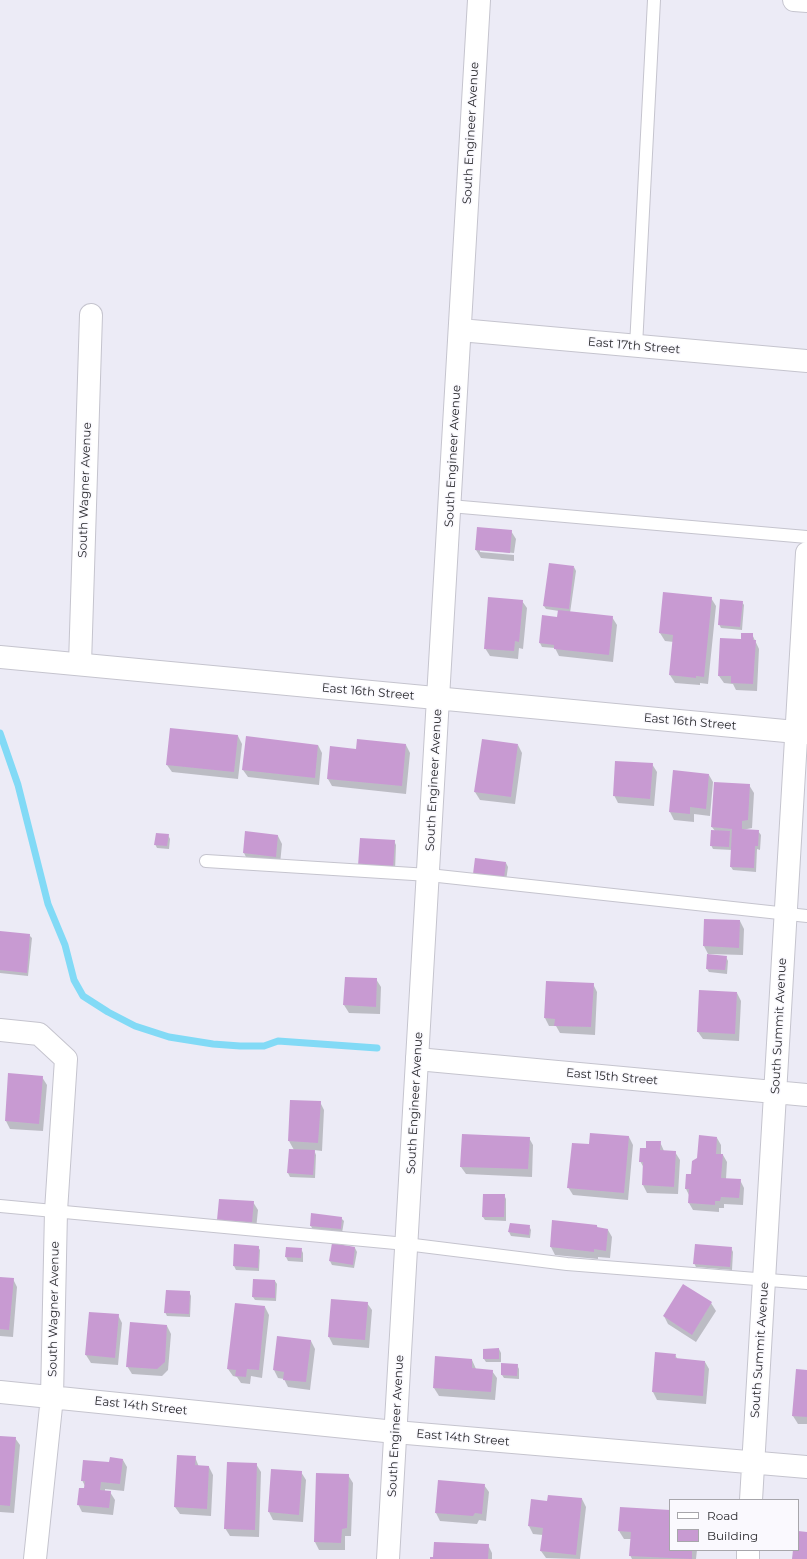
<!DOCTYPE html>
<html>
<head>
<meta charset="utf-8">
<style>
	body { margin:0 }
	#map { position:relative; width:807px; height:1559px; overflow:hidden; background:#ecebf6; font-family:Montserrat,sans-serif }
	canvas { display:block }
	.legend { position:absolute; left:669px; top:1499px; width:130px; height:52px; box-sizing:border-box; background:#faf9fe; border:1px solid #a7a6ab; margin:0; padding:5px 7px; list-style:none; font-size:12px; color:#2a2a2e }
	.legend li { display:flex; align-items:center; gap:8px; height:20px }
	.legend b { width:20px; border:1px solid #a7a6ab }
</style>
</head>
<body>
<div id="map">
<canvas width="807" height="1559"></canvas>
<ul class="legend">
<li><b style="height:5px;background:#fff"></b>Road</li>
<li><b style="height:11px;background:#c89ad2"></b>Building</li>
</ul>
</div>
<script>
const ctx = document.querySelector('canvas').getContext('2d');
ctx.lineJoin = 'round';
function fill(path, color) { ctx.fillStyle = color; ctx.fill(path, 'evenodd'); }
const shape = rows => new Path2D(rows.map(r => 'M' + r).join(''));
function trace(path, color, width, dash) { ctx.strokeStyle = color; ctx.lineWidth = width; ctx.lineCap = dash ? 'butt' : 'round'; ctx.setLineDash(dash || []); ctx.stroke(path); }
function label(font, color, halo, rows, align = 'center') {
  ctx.font = font + ' Montserrat,sans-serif'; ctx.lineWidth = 3; ctx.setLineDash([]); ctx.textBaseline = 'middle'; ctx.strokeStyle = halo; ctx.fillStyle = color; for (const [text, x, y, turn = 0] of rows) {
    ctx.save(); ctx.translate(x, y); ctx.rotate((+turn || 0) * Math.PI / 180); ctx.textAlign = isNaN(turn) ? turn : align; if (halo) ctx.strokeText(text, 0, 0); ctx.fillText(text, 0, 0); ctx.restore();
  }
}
fill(shape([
	[478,528,511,531,516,539,514,553,480,550,480,552,514,555,514,561,481,558,476,550],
	[574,567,576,571,570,613,612,617,617,625,613,662,559,656,555,648,542,647,540,643,558,620,559,611,546,609,544,606],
	[664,593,711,598,716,606,708,684,700,683,700,685,675,683,670,675,674,642,665,641,660,633],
	[522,601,527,608,523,649,519,648,518,659,490,656,485,648],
	[742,602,744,605,742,630,721,628,719,624],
	[752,634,759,649,757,691,736,690,733,684,724,683,719,676,742,640],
	[238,736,242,744,238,779,172,772,167,765],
	[318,745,322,753,319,785,248,777,243,770],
	[406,745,410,753,406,794,332,786,328,779,357,750],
	[518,745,522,753,515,804,480,800,475,792],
	[652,764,657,772,654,806,618,803,614,795],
	[709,775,713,782,710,816,694,814,694,822,674,820,670,812],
	[749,785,754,793,752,828,742,830,758,831,761,835,760,850,757,849,756,872,733,870,731,867,732,850,713,849,711,845,715,831,712,827],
	[168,835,170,839,169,849,157,848,155,844],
	[278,836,282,844,280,864,248,861,244,853],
	[394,841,396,845,395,871,361,869],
	[506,863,508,867,506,881,476,877],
	[740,921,744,929,743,955,708,954,704,946],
	[0,932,29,935,32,938,28,976,0,973],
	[726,957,728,961,727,974,709,972,707,969],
	[346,978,376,979,381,987,380,1014,349,1013,344,1005],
	[547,982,593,984,597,992,595,1035,560,1033,556,1026,549,1026,545,1018],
	[737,993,741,1001,739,1041,703,1039,698,1032],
	[42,1077,47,1085,43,1131,10,1129,6,1121],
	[291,1101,320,1102,324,1110,322,1151,314,1150,316,1155,315,1178,290,1177,288,1173,290,1150,294,1150,289,1141],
	[629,1137,633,1145,628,1200,573,1195,568,1187,589,1145],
	[529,1138,533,1145,532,1177,466,1174,461,1167],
	[717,1138,721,1145,721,1155,723,1155,727,1162,726,1179,740,1180,744,1188,743,1205,724,1204,724,1208,719,1208,719,1212,693,1210,689,1203,689,1195,686,1189,687,1175,692,1175,698,1159],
	[660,1142,664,1151,675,1152,680,1160,678,1194,647,1193,643,1185,644,1168,640,1161,647,1149],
	[504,1195,506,1199,506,1221,485,1220,483,1217],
	[253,1202,258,1210,256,1229,223,1227,218,1220],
	[341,1218,344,1221,342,1233,313,1230,311,1226],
	[510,1224,529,1226,531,1230,530,1238,511,1236,509,1232],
	[597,1226,598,1229,608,1230,612,1237,610,1258,598,1257,598,1259,555,1255,551,1247],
	[333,1245,355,1248,357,1252,354,1268,332,1265,330,1261],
	[235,1246,258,1247,260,1250,259,1271,236,1270,234,1266],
	[731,1248,733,1252,732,1270,696,1267,694,1263],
	[287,1249,301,1249,303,1253,303,1262,288,1261,286,1257],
	[0,1278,13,1279,17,1287,13,1337,0,1336],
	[275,1281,277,1284,276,1301,255,1300,253,1297],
	[683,1286,711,1303,716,1311,696,1342,668,1324,664,1316],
	[189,1292,191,1296,190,1317,167,1316,165,1312],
	[332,1300,367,1303,372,1310,369,1348,333,1345,329,1337],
	[265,1307,269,1315,262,1378,251,1376,250,1384,241,1383,237,1377,233,1376,228,1369],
	[118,1315,122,1323,118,1365,91,1363,86,1355],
	[167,1326,171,1334,168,1370,162,1376,132,1374,127,1366],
	[278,1337,311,1341,315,1349,310,1390,288,1387,284,1379,278,1378,274,1370],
	[499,1349,501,1353,501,1362,486,1362,484,1359],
	[675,1355,678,1360,705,1362,709,1369,706,1404,657,1400,653,1392],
	[472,1360,476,1369,492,1371,497,1378,495,1400,439,1396,434,1388],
	[517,1365,519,1369,519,1379,504,1378,502,1375],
	[807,1371,807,1424,798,1424,793,1416],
	[0,1437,15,1438,20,1445,14,1513,0,1512],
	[195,1457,199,1467,209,1467,213,1475,211,1516,180,1514,175,1507],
	[123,1460,127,1467,124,1491,105,1489,105,1492,110,1492,115,1500,113,1515,82,1512,78,1504,85,1490,85,1486,82,1480,110,1464],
	[256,1464,261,1472,259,1537,230,1536,225,1528],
	[272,1470,301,1472,306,1480,303,1522,273,1520,269,1512],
	[348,1475,353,1483,351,1536,345,1536,345,1550,319,1550,315,1542],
	[484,1485,489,1492,486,1521,479,1520,477,1524,440,1521,436,1513],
	[582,1499,586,1507,580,1559,546,1558,541,1551,543,1535,533,1534,529,1526,532,1500,548,1502],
	[670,1511,670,1550,697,1550,696,1559,632,1559,630,1555,631,1539,624,1539,619,1531],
	[488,1545,492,1553,492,1559,431,1559]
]), '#0003');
trace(shape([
	[0,733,18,785,48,904,65,945,74,980,83,996,108,1012,135,1026,169,1037,213,1044,240,1046,264,1046,278,1041,377,1048]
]), '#82daf6', 7);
fill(shape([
	[477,527,512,530,510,553,475,550],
	[549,563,574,566,569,609,543,606],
	[663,592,712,597,704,677,696,676,696,678,669,675,673,635,659,633],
	[488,597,523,600,519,642,515,641,514,651,484,649],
	[720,599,743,601,740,627,718,625],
	[558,610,613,616,609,655,554,649,554,645,539,643,542,615,557,617],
	[741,633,753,633,753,640,756,640,753,684,731,683,731,676,718,676,720,638,741,639],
	[170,728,238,735,234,772,166,765],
	[246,736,318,745,315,778,242,770],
	[357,739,406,744,402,786,327,779,330,746,356,749],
	[482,739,518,744,511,797,474,792],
	[615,761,653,763,650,799,613,796],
	[673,770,709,774,706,809,690,807,690,814,669,812],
	[714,782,750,784,748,820,742,821,742,829,759,830,758,846,755,846,754,868,730,867,732,829,711,827],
	[711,830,730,831,729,847,710,846],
	[245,831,278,835,276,857,243,853],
	[156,833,169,834,167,846,154,845],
	[360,838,395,840,393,868,358,866],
	[475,858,506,862,504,878,473,874],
	[704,919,740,920,739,948,703,946],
	[0,931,30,934,27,973,0,970],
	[707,954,727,956,725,970,706,969],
	[345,977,377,978,376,1007,343,1005],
	[546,981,594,983,591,1027,554,1026,555,1019,544,1018],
	[699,990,737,992,735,1034,697,1032],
	[8,1073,43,1076,39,1124,5,1121],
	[290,1100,321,1101,318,1143,288,1141],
	[590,1133,629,1136,624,1193,567,1188,572,1143,589,1144],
	[462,1134,530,1137,528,1169,460,1167],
	[699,1135,717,1137,716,1154,723,1154,721,1178,741,1179,739,1198,721,1197,720,1201,715,1201,715,1205,688,1203,689,1189,685,1189,686,1174,691,1174,692,1161,697,1158],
	[646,1141,661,1141,660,1150,676,1151,674,1187,642,1185,643,1162,639,1162,640,1148,646,1148],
	[289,1149,315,1150,313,1175,287,1173],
	[483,1194,505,1194,504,1217,482,1217],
	[219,1199,254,1201,252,1222,217,1220],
	[311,1213,342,1217,341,1229,310,1226],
	[552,1220,597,1225,597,1227,608,1229,606,1251,594,1249,594,1252,550,1247],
	[510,1223,530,1225,529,1235,508,1232],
	[332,1243,355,1247,353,1265,329,1261],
	[234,1244,259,1246,258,1268,233,1266],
	[695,1244,732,1247,730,1267,693,1264],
	[286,1247,302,1248,301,1258,285,1257],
	[0,1277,14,1278,9,1330,0,1329],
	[253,1279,275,1280,275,1298,252,1297],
	[683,1284,712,1302,692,1335,663,1316],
	[166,1290,190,1291,189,1314,164,1313],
	[331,1299,368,1302,365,1340,328,1337],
	[235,1303,265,1306,259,1370,247,1369,246,1377,235,1376,236,1370,227,1369],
	[89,1312,119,1314,115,1358,85,1355],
	[130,1322,167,1325,165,1362,157,1369,126,1367],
	[277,1336,311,1340,306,1382,283,1380,284,1372,273,1370],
	[499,1348,499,1359,483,1359,483,1349],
	[655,1352,676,1354,675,1358,705,1361,703,1396,652,1392],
	[435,1356,472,1359,472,1368,493,1370,491,1392,433,1388],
	[501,1363,518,1364,517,1376,501,1375],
	[796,1369,807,1370,807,1417,792,1416],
	[0,1436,16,1437,10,1506,0,1505],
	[177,1455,196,1456,195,1465,209,1466,207,1509,174,1507],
	[110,1457,123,1459,120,1484,101,1482,100,1490,111,1491,109,1508,77,1505,79,1488,84,1488,85,1481,81,1481,83,1460,109,1462],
	[227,1462,257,1463,255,1530,224,1529],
	[271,1469,302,1471,299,1515,268,1512],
	[316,1473,349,1474,347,1528,342,1529,341,1543,314,1542],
	[438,1480,485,1484,482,1514,475,1513,473,1516,435,1513],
	[548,1495,582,1498,576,1555,540,1551,543,1528,528,1526,531,1499,547,1501],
	[620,1507,670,1510,670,1550,692,1550,692,1559,629,1556,631,1532,618,1531],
	[798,1531,807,1532,807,1559,792,1559,793,1550,798,1550],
	[434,1542,489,1544,488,1559,430,1559,430,1557,433,1557]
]), '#c89ad2');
const lane = shape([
	[636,346,654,0],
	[450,506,807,537],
	[206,861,429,875,807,916],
	[0,1206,406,1244,567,1264,807,1283]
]);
const street = shape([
	[794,0,807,1],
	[460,330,807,361],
	[80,664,91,315],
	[438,698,479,0],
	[0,1030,39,1034,66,1059,56,1211,52,1397,35,1559],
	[417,1059,807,1095],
	[0,1392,395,1432,807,1467],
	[751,1500,807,553],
	[748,1559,748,1550]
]);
const secondary = shape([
	[0,657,807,733],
	[388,1559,438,698]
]);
trace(lane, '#c5c4ce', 14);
trace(street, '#c5c4ce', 24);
trace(secondary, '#c5c4ce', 24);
trace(lane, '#fff', 12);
trace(street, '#fff', 22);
trace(secondary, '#fff', 22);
label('12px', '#2a2a2e', '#faf9fe', [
	["South Engineer Avenue",471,133,-87],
	["East 17th Street",634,346,5],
	["South Engineer Avenue",453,456,-87],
	["South Wagner Avenue",85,490,-88],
	["East 16th Street",368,692,5],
	["East 16th Street",690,722,5],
	["South Engineer Avenue",434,780,-87],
	["South Summit Avenue",779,1026,-87],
	["East 15th Street",612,1077,5],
	["South Engineer Avenue",415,1103,-87],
	["South Wagner Avenue",54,1309,-89],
	["South Summit Avenue",760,1350,-86],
	["East 14th Street",141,1406,6],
	["South Engineer Avenue",396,1426,-87],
	["East 14th Street",463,1438,5]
]);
</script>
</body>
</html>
